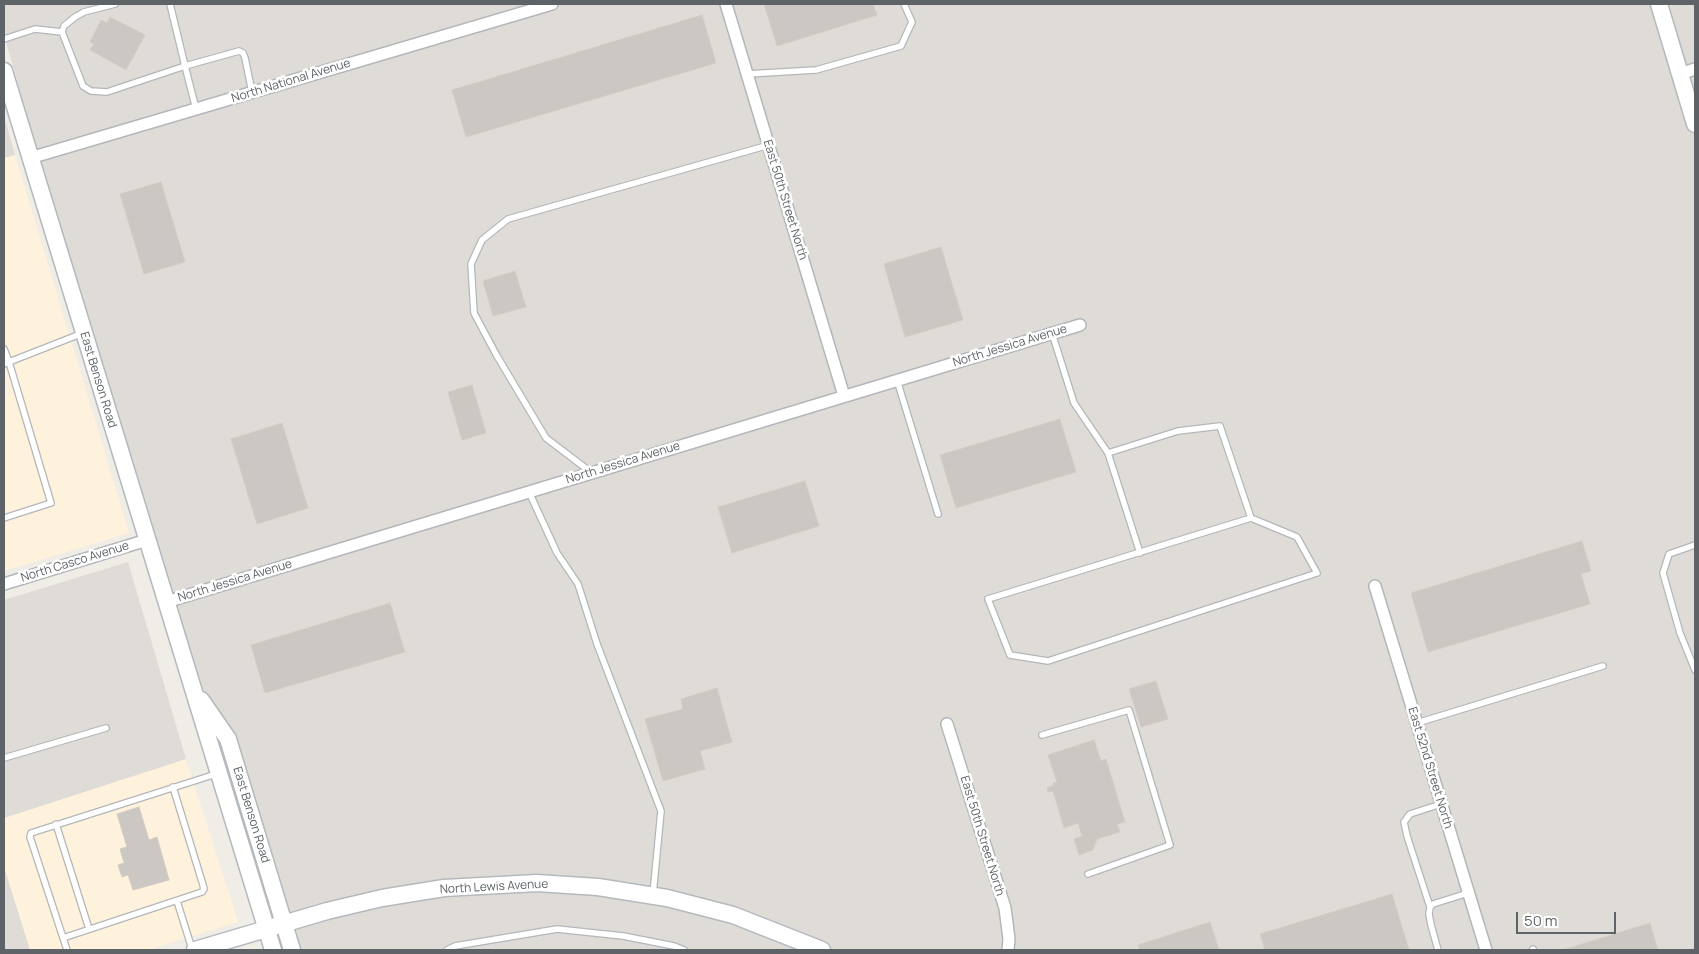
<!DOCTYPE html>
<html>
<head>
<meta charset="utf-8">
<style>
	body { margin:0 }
	#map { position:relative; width:1699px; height:954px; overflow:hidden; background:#f0ece6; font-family:Manrope,sans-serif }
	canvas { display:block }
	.frame { position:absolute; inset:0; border:5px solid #5d6367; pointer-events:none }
	.scale { position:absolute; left:1516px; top:912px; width:100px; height:22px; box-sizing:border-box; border:2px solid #5d6367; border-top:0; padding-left:6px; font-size:15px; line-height:18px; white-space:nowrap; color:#5d6367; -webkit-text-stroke:4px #fff; paint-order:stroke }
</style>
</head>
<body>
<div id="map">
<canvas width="1699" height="954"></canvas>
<div class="frame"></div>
<div class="scale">50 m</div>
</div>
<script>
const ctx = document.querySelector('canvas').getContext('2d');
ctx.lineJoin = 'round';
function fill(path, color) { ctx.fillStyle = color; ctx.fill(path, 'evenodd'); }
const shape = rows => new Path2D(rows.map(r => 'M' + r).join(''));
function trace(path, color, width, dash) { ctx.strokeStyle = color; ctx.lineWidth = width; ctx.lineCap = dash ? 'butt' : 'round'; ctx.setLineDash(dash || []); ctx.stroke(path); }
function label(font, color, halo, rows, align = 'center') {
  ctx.font = font + ' Manrope,sans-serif'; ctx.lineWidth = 5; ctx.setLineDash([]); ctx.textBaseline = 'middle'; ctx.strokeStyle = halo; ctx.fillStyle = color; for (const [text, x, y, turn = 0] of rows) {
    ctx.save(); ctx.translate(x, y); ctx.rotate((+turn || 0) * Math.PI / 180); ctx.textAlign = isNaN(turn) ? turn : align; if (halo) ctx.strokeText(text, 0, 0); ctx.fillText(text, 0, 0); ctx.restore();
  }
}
fill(shape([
	[15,155,129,533,4,571,4,158],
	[186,759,238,922,148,950,30,950,4,867,4,818]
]), '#fff2dc');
fill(shape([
	[4,4,1695,4,1695,950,283,950,44,175,4,35],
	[4,116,15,155,4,158],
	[128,562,186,759,4,818,4,600],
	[4,867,30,950,4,950]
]), '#dfdcd8');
const building = shape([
	[764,4,873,4,877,15,777,46,764,4],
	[702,15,716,63,466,137,452,90,702,15],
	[110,17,145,35,126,70,90,50,94,44,90,42,101,20,107,23,110,17],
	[161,182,185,262,144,274,120,194,161,182],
	[941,247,963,320,905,337,884,264,941,247],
	[515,271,526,307,493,316,483,281,515,271],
	[472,385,486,433,462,440,448,392,472,385],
	[1060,419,1076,472,956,508,940,455,1060,419],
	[282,423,308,508,257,524,231,439,282,423],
	[805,481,819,526,732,553,718,507,805,481],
	[1582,541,1591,571,1581,574,1590,604,1428,652,1411,593,1582,541],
	[390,603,405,652,265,693,251,645,390,603],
	[1156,681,1168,719,1141,727,1129,689,1156,681],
	[717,688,732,742,700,751,705,769,663,781,645,719,683,709,681,699,717,688],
	[1094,740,1101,761,1106,759,1125,822,1117,824,1120,832,1097,839,1093,850,1079,855,1074,839,1082,836,1078,823,1064,828,1053,791,1048,792,1047,788,1054,785,1053,783,1057,782,1048,755,1094,740],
	[139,807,149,840,157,837,169,880,133,890,128,875,122,877,118,865,124,863,120,849,127,847,117,814,139,807],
	[1392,894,1409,950,1265,950,1260,934,1392,894],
	[1210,922,1219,950,1140,950,1138,945,1210,922],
	[1650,923,1658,950,1563,950,1650,923]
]);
fill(building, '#cbc7c2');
trace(building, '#d5cdc4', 1);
const lane = shape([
	[62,32,64,26,75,17,84,12,115,4],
	[4,39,35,29,62,32,83,86,91,91,107,92,185,66,170,4],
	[747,74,816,70,901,46,912,22,904,4],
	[196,109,185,66,239,51,243,53,245,58,252,92],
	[1052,333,1074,403,1108,453,1178,431,1220,426,1251,518,988,599,1010,655,1048,661,1317,573,1297,537,1251,518],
	[4,349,9,362,4,364],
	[897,380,938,514],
	[1108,453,1140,553],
	[592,473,546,438,497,356,474,313,471,264,482,240,508,219,769,145],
	[529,492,557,553,578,584,597,644,661,811,653,894],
	[4,518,51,503,9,362,83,333],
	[1695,545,1669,554,1663,573,1680,633,1695,670],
	[1417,723,1603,666],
	[1042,735,1129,710,1170,845,1088,874],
	[4,758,106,728],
	[56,824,89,929],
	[177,901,192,949],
	[1430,907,1407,836,1404,822,1410,814,1441,804],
	[63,938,202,892,204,889,203,885,173,787],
	[1533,949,1533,950],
	[67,950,30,837,31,833,216,774],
	[447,950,455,946,557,929,623,936,674,946,684,950],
	[1438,950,1431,925,1429,914,1430,907,1433,904,1468,893]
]);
const street = shape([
	[726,4,844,396],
	[1680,74,1695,69],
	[30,158,552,4],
	[4,584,147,540],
	[1375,586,1486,950],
	[166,602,1080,325],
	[947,724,1005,908,1009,939,1008,950]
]);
const secondary = shape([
	[1659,4,1695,124],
	[4,71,273,950],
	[201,700,228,739,292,950],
	[195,950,327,911,382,898,444,888,537,883,598,887,667,898,733,915,822,950]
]);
trace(lane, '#b3b7bb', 8);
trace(street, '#b3b7bb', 14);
trace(secondary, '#b4b9be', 19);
trace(lane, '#fff', 5.5);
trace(street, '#fff', 11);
trace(secondary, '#fff', 16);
label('12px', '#5d6367', '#fff', [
	["North National Avenue",291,81,-17],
	["East 50th Street North",785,200,73],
	["North Jessica Avenue",1010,346,-17],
	["East Benson Road",98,380,73],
	["North Jessica Avenue",623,463,-17],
	["North Casco Avenue",75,562,-17],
	["North Jessica Avenue",235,581,-17],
	["East 52nd Street North",1430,768,73],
	["East Benson Road",251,815,73],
	["East 50th Street North",982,836,73],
	["North Lewis Avenue",494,887,-3]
]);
</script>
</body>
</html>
